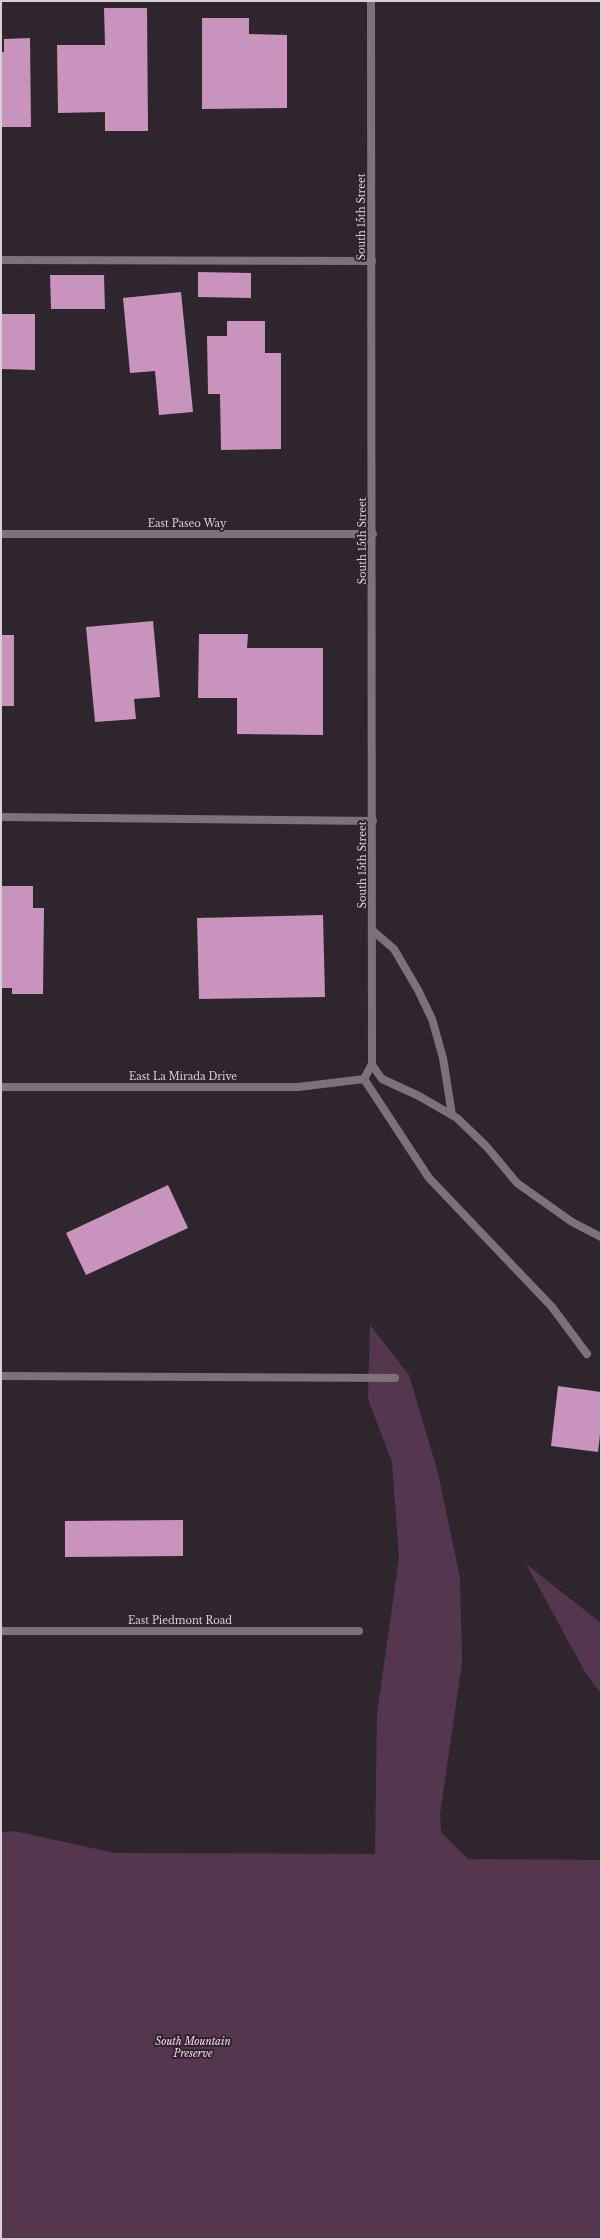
<!DOCTYPE html>
<html>
<head>
<meta charset="utf-8">
<style>
	body { margin:0 }
	#map { position:relative; width:602px; height:2240px; overflow:hidden; background:#2f262d; font-family:"Libre Baskerville",serif }
	canvas { display:block }
	.frame { position:absolute; inset:0; border:2px solid #d7d1d6; pointer-events:none }
</style>
</head>
<body>
<div id="map">
<canvas width="602" height="2240"></canvas>
<div class="frame"></div>
</div>
<script>
const ctx = document.querySelector('canvas').getContext('2d');
ctx.lineJoin = 'round';
function fill(path, color) { ctx.fillStyle = color; ctx.fill(path, 'evenodd'); }
const shape = rows => new Path2D(rows.map(r => 'M' + r).join(''));
function trace(path, color, width, dash) { ctx.strokeStyle = color; ctx.lineWidth = width; ctx.lineCap = dash ? 'butt' : 'round'; ctx.setLineDash(dash || []); ctx.stroke(path); }
function label(font, color, halo, rows, align = 'center') {
  ctx.font = font + ' "Libre Baskerville",serif'; ctx.lineWidth = 4; ctx.setLineDash([]); ctx.textBaseline = 'middle'; ctx.strokeStyle = halo; ctx.fillStyle = color; for (const [text, x, y, turn = 0] of rows) {
    ctx.save(); ctx.translate(x, y); ctx.rotate((+turn || 0) * Math.PI / 180); ctx.textAlign = isNaN(turn) ? turn : align; if (halo) ctx.strokeText(text, 0, 0); ctx.fillText(text, 0, 0); ctx.restore();
  }
}
fill(shape([
	[370,1325,409,1375,438,1473,460,1578,462,1663,440,1814,441,1832,468,1859,601,1860,601,2239,1,2239,1,1832,14,1831,115,1853,375,1854,377,1714,399,1558,392,1462,368,1399],
	[526,1564,601,1623,601,1694,584,1670]
]), '#54374e');
fill(shape([
	[104,8,147,8,148,131,105,131,105,112,58,113,57,45,105,45],
	[202,18,249,18,249,34,287,35,287,108,202,109],
	[30,38,31,127,1,127,1,52,4,52,4,39],
	[198,272,251,273,251,298,198,297],
	[50,275,104,275,105,309,51,309],
	[181,292,193,412,159,415,155,371,130,373,123,298],
	[1,314,35,314,35,370,1,369],
	[227,321,265,321,265,353,281,353,281,449,221,450,220,394,208,394,207,336,227,336],
	[153,621,160,697,134,699,136,719,95,722,86,627],
	[199,634,248,634,247,648,323,648,323,735,237,734,237,698,198,698],
	[1,635,14,635,14,706,1,706],
	[1,886,33,886,33,908,44,908,43,994,12,994,12,988,1,988],
	[323,915,325,997,199,999,197,918],
	[168,1185,188,1228,86,1275,66,1233],
	[558,1386,601,1392,601,1426,598,1452,551,1446],
	[183,1520,183,1556,65,1557,65,1521]
]), '#c894bd');
trace(shape([
	[1,260,372,261],
	[1,817,373,821],
	[373,931,394,949,418,990,432,1019,443,1058,452,1115],
	[372,1065,382,1079,419,1096,457,1118,487,1147,517,1183,572,1222,601,1237],
	[364,1079,429,1178,552,1307,587,1354],
	[1,1376,395,1378]
]), '#7d727a', 8);
trace(shape([
	[1,534,373,534],
	[1,1087,298,1087,364,1079,372,1064,371,1],
	[1,1631,359,1631]
]), '#7d727a', 8);
label('10px', '#d7d1d6', '#2f262d', [
	["South 15th Street",362,217,-90],
	["East Paseo Way",187,524],
	["South 15th Street",363,541,-90],
	["South 15th Street",363,865,-90],
	["East La Mirada Drive",183,1077],
	["East Piedmont Road",180,1621]
]);
label('italic 10px', '#fdd0f3', '#2f262d', [
	["South Mountain",193,2042],
	["Preserve",193,2054]
]);
</script>
</body>
</html>
